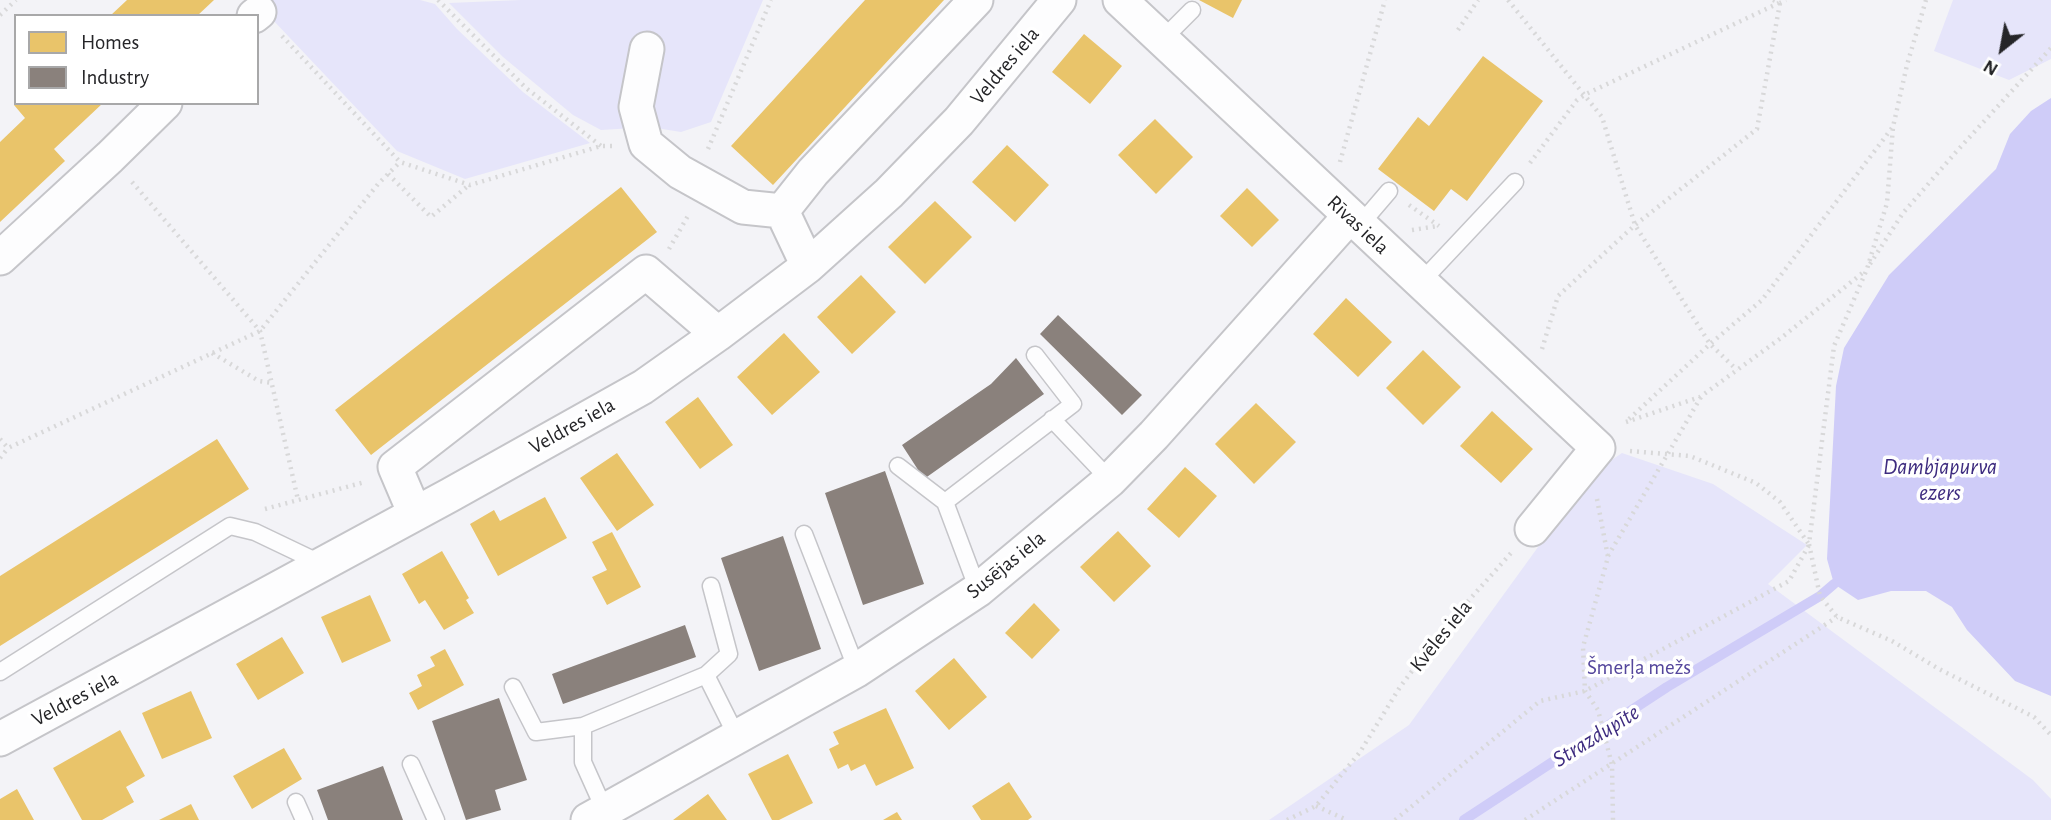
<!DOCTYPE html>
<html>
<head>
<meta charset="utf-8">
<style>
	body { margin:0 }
	#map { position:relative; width:2051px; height:820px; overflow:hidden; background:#f3f3f7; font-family:"Alegreya Sans",sans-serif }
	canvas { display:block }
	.legend { position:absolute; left:14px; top:14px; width:245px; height:91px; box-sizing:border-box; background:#fff; border:2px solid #a8a8a9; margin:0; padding:9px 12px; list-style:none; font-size:21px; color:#252528 }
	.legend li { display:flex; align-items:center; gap:14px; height:35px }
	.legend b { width:35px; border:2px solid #a8a8a9 }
	.north { position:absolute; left:1967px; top:14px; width:70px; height:70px; -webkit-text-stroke:5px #fff; paint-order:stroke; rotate:211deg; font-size:19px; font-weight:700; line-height:28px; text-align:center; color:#252528 }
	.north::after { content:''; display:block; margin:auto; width:24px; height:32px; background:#252528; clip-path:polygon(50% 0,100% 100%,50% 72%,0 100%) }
</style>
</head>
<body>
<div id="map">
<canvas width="2051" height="820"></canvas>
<ul class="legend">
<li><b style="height:19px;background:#e9c46a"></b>Homes</li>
<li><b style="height:19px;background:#8a817c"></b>Industry</li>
</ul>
<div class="north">N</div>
</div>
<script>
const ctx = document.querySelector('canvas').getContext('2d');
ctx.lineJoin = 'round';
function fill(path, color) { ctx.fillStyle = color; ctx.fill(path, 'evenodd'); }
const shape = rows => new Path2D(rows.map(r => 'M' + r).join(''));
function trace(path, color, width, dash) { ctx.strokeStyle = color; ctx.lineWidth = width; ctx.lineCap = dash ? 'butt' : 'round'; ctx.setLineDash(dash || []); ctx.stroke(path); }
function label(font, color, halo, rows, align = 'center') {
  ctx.font = font + ' "Alegreya Sans",sans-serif'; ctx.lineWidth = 7; ctx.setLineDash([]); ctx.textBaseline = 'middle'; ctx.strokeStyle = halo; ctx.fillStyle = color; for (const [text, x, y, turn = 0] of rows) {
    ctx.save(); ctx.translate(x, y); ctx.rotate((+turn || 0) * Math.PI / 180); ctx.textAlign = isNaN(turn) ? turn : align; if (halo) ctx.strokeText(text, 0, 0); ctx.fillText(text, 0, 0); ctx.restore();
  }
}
fill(shape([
	[254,0,420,0,435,4,457,29,523,92,590,143,465,179,397,151],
	[521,0,763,0,711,122,681,132,650,127,601,130,573,115,503,57,449,3],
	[1953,0,2051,0,2051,59,2009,80,1934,51],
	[1622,453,1713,484,1807,545,1768,584,2033,780,2051,799,2051,820,1269,820,1409,725,1591,474]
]), '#e6e5fa');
fill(shape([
	[2051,98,2051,696,2015,681,1967,630,1952,607,1926,591,1891,591,1858,600,1834,584,1827,559,1836,386,1844,348,1889,275,1996,169,2010,134,2031,111]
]), '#cfccf8');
fill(shape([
	[127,0,214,0,197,16,110,16],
	[865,0,944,0,773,185,731,146],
	[1199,0,1242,0,1233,18],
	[1084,34,1122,66,1090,104,1052,72],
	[1483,56,1543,101,1467,201,1451,189,1434,211,1378,169,1418,117,1429,126],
	[16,103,103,103,54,149,65,161,0,222,0,142,25,118,14,105],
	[1155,119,1193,157,1156,194,1118,155],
	[1007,145,1049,185,1015,222,972,182],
	[621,187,657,232,371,455,335,410],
	[1247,188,1279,220,1252,247,1220,216],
	[935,201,972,237,925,284,888,247],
	[861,275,896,312,852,354,817,317],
	[1346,298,1392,342,1358,377,1313,334],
	[784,333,820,372,772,415,737,377],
	[1423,350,1461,387,1423,425,1386,388],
	[698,397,733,445,700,469,665,422],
	[1256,403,1296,442,1254,484,1215,444],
	[1492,411,1533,449,1501,483,1460,446],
	[217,439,249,489,0,646,0,576],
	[617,453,654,505,617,531,580,478],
	[1185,467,1217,496,1179,538,1147,509],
	[545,497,567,538,498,576,470,524,494,510,500,521],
	[1118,531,1151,566,1114,602,1080,567],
	[612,532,641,587,607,605,592,577,607,570,592,542],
	[442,551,469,598,466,600,474,613,444,630,425,600,419,604,402,574],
	[370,595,391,641,342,663,321,617],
	[1034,603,1060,630,1032,659,1005,633],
	[282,637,304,673,258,700,236,664],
	[445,649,464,685,418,710,409,693,422,686,417,675,435,666,430,657],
	[954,658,987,697,949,730,915,691],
	[191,691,212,738,162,759,142,713],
	[886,708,914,768,876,786,865,764,851,771,848,764,838,769,829,749,839,744,833,732],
	[120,730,145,776,126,787,134,802,102,820,82,820,53,768],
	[284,748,302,779,252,809,233,776],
	[788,754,813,803,779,820,772,820,748,774],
	[1009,782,1032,817,1028,820,981,820,972,806],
	[17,789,34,820,0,820,0,799],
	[708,794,727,820,673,820],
	[191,804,199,820,159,820],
	[897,812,902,820,883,820]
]), '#e9c46a');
fill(shape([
	[1058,315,1142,395,1122,415,1040,334],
	[1016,358,1044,394,924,479,902,445,991,384],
	[885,471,924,584,863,605,825,493],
	[783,536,821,649,759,671,721,558],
	[685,625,696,657,563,704,552,674],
	[499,698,527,780,495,790,501,810,466,820,432,721],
	[383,766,403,820,328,820,317,790]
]), '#8a817c');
trace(shape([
	[1464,820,1667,687,1820,596,1834,584]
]), '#cfccf8', 10);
const lane = shape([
	[1162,40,1192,10],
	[1359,226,1389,191],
	[1421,282,1515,182],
	[1052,419,1110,480],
	[898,466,945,502,978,590],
	[945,502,1073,404,1035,355],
	[804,534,857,670],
	[0,672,230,526,255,532,322,564],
	[706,675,729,654,711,586],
	[513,687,536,732,583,726],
	[411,764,436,820],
	[296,802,304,820],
	[605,811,583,762,583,726,706,675,737,737]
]);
const street = shape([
	[1120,0,1598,448,1532,529],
	[254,16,259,12],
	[647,49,636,107,646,144,680,172,743,207,782,211],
	[0,258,110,157,165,103],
	[808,266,782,211,813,172,976,0],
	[415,514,395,467,646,272,718,334],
	[0,739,450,495,643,387,718,334,808,266,889,193,959,121,1059,0],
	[588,820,857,670,978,590,1110,480,1154,435,1349,217]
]);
trace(lane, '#c5c5c9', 19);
trace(street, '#c5c5c9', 37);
trace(shape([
	[438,0,526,88,601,146],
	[1508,0,1602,117,1635,225,1710,344,1737,370],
	[1773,0,1780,3,1786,0],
	[1926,0,1907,65,1893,127,1887,203,1867,269,1834,346,1809,544,1820,596,1837,617,1892,641,1939,669,2034,717,2051,735],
	[0,15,16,0],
	[1458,30,1478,0],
	[282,36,400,162,470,185,601,146,612,146],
	[708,149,771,0],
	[1340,162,1385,0],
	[1530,163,1577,100,1586,94,1779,3],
	[388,174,431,217,469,185],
	[132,182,260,331,298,500],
	[1409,205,1439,226],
	[1412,230,1438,226],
	[669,249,689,214],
	[1870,264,1903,213,1956,152,2051,48],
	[1542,349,1558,296,1635,225,1757,129,1780,3],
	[212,353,259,381,273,383],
	[1629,419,1710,344,1762,300,1892,128],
	[1626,422,1700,397,1781,338,1865,271],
	[0,439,8,448,260,331,378,184,400,162],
	[1630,451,1690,456,1756,483,1780,502,1808,543],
	[0,458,8,448],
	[1597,499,1608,557,1583,647,1585,691,1598,710,1612,765,1613,820],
	[265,509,365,482],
	[1608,556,1701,397],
	[1316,806,1347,820],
	[1287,820,1316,806,1360,752,1400,687,1446,626,1511,553],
	[1395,820,1540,701,1585,691,1789,581,1809,545],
	[1525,820,1837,617]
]), '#d8d8d9', 4.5, [2, 5]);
trace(lane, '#fdfdfe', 16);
trace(street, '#fdfdfe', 33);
label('21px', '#252528', '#fff', [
	["Veldres iela",1005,66,-50],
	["Rīvas iela",1358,225,43],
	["Veldres iela",572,426,-29],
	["Susējas iela",1006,565,-39],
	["Kvēles iela",1441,636,-51],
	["Veldres iela",75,699,-28]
]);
label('21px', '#54469c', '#fff', [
	["Šmerļa mežs",1639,668]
]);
label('italic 23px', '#3d2b7f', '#fff', [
	["Dambjapurva",1940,467],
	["ezers",1940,493],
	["Strazdupīte",1596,736,-32]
]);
</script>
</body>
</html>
